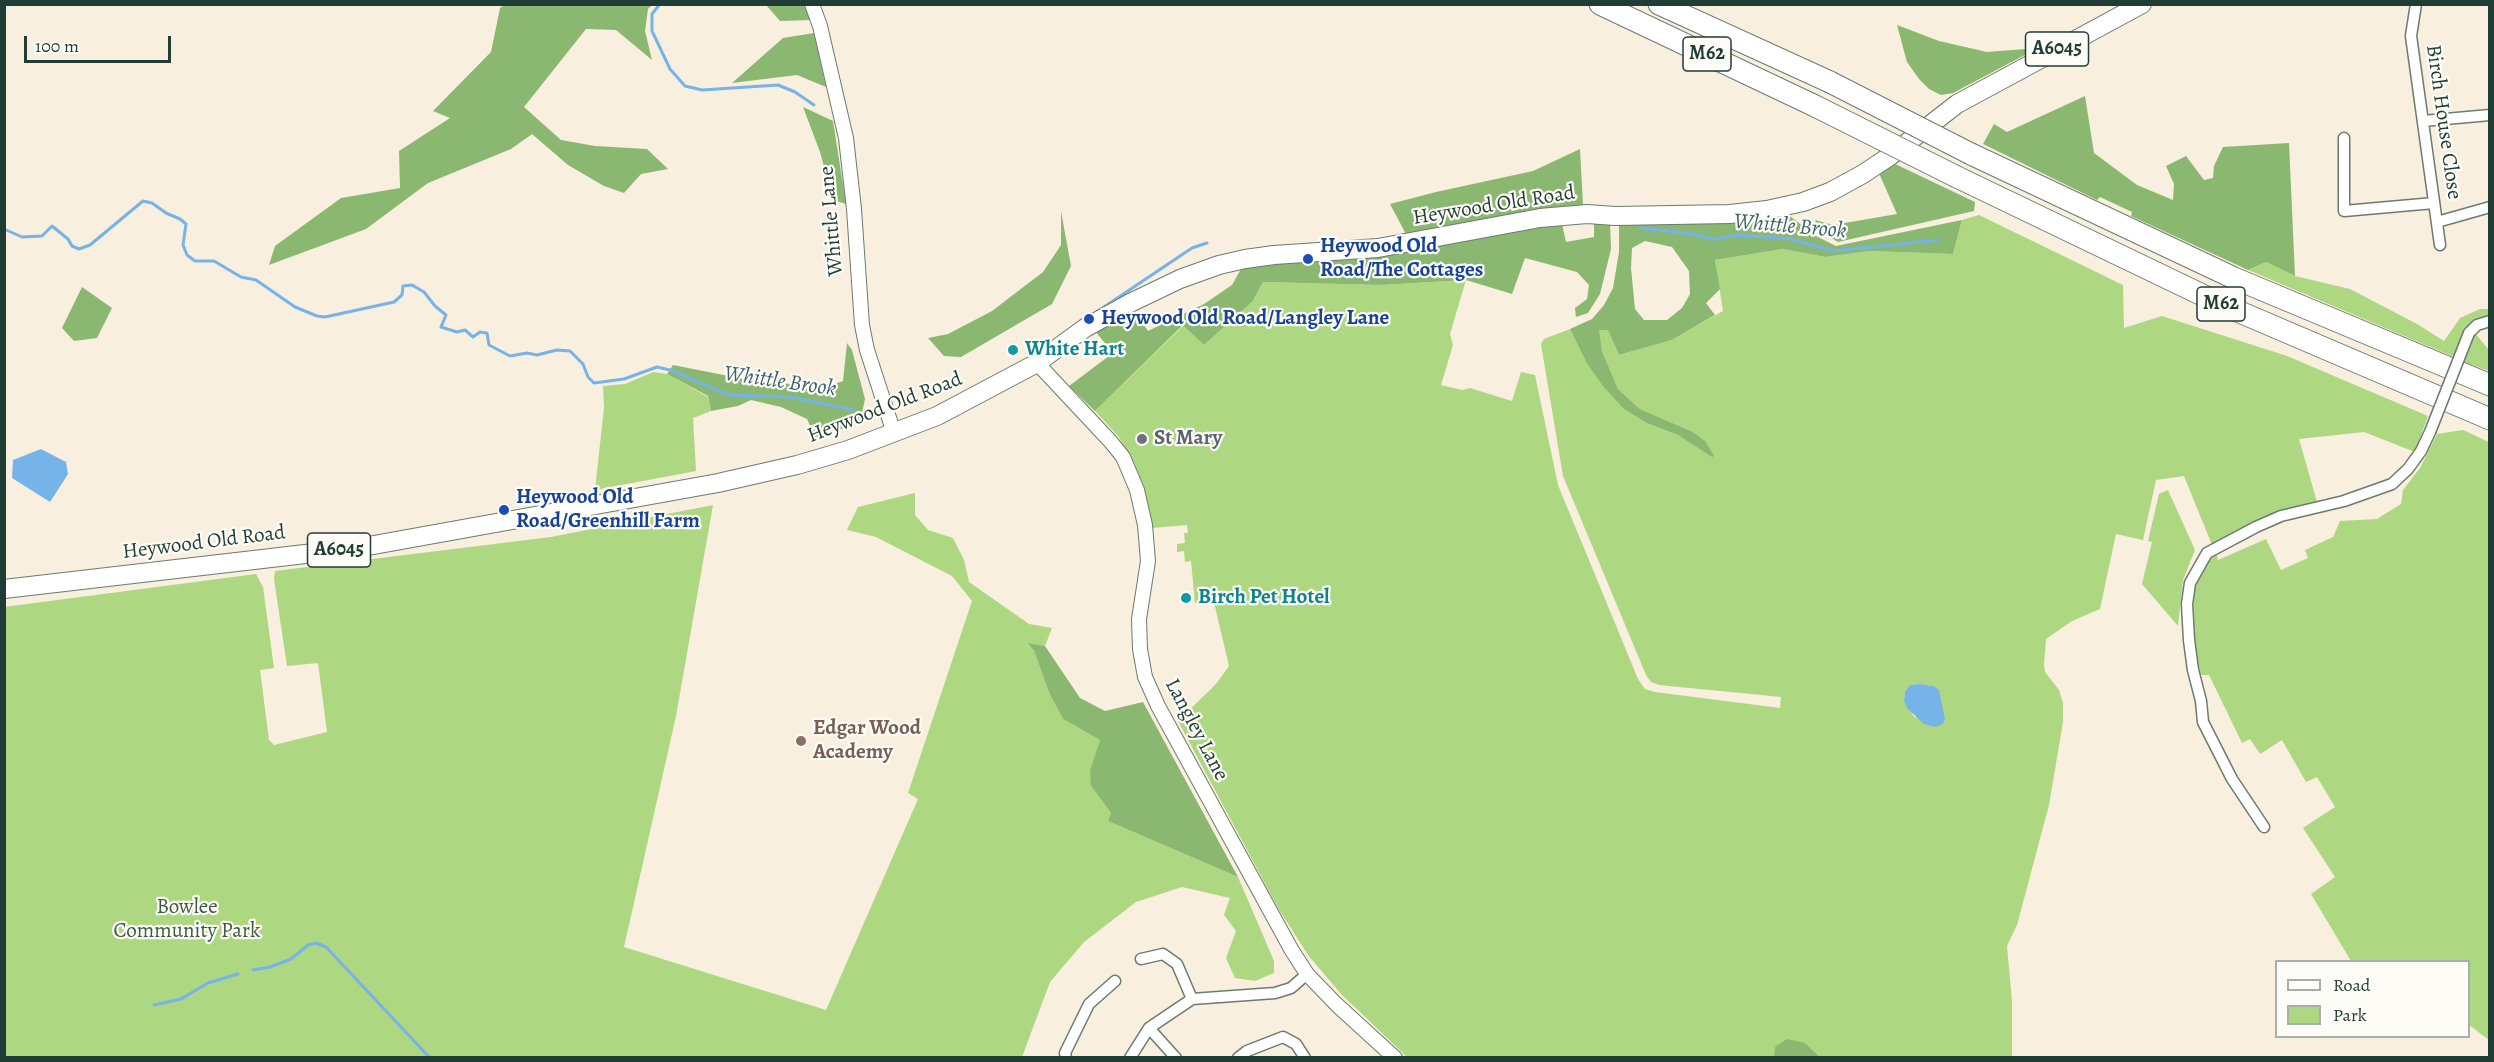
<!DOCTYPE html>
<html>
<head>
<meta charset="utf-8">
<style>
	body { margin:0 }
	#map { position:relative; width:2494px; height:1062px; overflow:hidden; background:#f8efde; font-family:Alegreya,serif }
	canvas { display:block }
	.frame { position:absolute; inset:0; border:6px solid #1f3d34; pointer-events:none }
	.legend { position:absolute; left:2275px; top:960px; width:195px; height:78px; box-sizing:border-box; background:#fdfcf7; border:2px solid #a4b0a9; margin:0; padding:8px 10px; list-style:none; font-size:18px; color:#1f3d34 }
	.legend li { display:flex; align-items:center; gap:12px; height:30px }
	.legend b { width:30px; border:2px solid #a4b0a9 }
	.scale { position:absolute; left:24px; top:36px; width:147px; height:27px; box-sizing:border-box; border:3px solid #1f3d34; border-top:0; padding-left:8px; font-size:18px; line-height:21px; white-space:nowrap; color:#1f3d34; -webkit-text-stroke:4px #fdfcf7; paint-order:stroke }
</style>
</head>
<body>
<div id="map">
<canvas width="2494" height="1062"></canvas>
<div class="frame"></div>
<ul class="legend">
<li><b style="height:8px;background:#fff"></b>Road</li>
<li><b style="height:16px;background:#aed782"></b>Park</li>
</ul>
<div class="scale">100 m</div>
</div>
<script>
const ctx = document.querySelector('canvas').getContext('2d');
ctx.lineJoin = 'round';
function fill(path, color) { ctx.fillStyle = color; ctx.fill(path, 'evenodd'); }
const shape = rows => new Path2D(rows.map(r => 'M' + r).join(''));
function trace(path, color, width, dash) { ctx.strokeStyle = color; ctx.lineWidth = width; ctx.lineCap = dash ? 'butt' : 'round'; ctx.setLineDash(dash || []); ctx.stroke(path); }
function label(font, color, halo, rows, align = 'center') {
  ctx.font = font + ' Alegreya,serif'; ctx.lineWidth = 4.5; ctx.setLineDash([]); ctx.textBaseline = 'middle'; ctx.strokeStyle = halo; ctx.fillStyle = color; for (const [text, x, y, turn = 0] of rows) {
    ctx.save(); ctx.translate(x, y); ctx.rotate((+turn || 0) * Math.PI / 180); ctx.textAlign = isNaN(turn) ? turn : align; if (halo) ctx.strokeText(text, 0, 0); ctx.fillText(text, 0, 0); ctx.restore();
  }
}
fill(shape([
	[1979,215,2123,285,2124,328,2162,316,2287,356,2428,416,2415,452,2364,432,2299,439,2317,502,2282,512,2212,545,2184,476,2156,480,2143,540,2116,534,2100,609,2072,621,2046,639,2044,665,2045,672,2059,690,2063,703,2063,722,2049,805,2017,925,2007,946,2012,1001,2012,1057,1820,1057,1805,1043,1775,1047,1774,1057,1408,1058,1341,994,1308,955,1278,908,1178,721,1216,684,1229,666,1213,598,1195,603,1191,561,1185,562,1184,551,1177,552,1177,544,1185,543,1184,533,1188,533,1187,525,1152,528,1148,504,1137,470,1119,437,1095,411,1184,325,1204,345,1253,301,1263,282,1380,285,1466,280,1450,334,1453,345,1441,385,1462,390,1470,388,1512,401,1521,372,1535,375,1558,485,1638,679,1645,689,1655,692,1780,708,1781,697,1659,685,1651,682,1646,675,1563,476,1541,344,1544,339,1570,329,1586,362,1649,424,1678,435,1701,448,1691,431,1640,409,1618,389,1602,351,1598,330,1608,329,1619,355,1672,340,1723,311,1715,260,1783,249,1825,257,1870,251,1953,254,1962,220],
	[1919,684,1934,686,1938,690,1915,718,1904,700,1905,691,1910,685],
	[2266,262,2295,276,2350,289,2417,324,2444,341,2460,318,2480,309,2489,309,2489,317,2454,357,2248,270],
	[2475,333,2489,350,2489,371,2461,361],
	[653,372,667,374,708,397,711,411,693,418,696,471,595,490,604,408,603,386,625,384],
	[2463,430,2489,442,2489,1040,2469,1025,2468,962,2351,961,2311,894,2335,877,2303,828,2335,807,2317,777,2306,782,2282,740,2260,754,2250,739,2242,743,2209,675,2198,675,2193,624,2194,589,2205,566,2216,553,2218,560,2266,539,2281,570,2308,558,2305,550,2333,537,2340,521,2377,519,2401,504,2403,490,2420,468,2437,434],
	[2168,490,2195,550,2183,580,2178,626,2142,584,2152,542,2148,541,2159,494],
	[915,493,915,515,928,530,953,538,964,560,969,582,1029,624,1052,628,1045,646,1027,644,1034,651,1050,695,1063,719,1100,740,1091,771,1091,786,1111,813,1108,821,1238,877,1274,961,1274,973,1255,981,1235,978,1226,958,1236,931,1224,915,1230,898,1182,887,1136,902,1084,942,1050,982,1022,1057,5,1057,4,607,256,574,263,587,274,668,260,670,269,740,274,745,327,732,318,663,287,666,274,579,275,571,551,537,713,505,676,716,624,947,826,1010,918,799,908,793,972,601,952,576,876,537,847,530,858,507]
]), '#aed782');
fill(shape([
	[505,5,652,5,648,9,645,31,652,60,616,30,586,29,524,107,561,140,595,146,647,149,668,169,641,174,624,193,604,186,568,165,532,134,511,149,428,183,366,229,269,265,275,246,341,198,400,188,399,151,450,118,433,111,491,52,500,8],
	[766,5,805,5,812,20,780,21],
	[1897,25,1939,41,1987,52,2038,48,1953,93,1941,95,1929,89,1919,79,1907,62],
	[814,33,826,87,797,75,732,83,783,38],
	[2085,96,2094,153,2137,185,2173,200,2174,184,2166,166,2186,156,2204,180,2213,178,2214,166,2223,147,2289,143,2295,276,2266,262,2248,270,2131,216,2132,212,2100,197,2097,200,1983,144,1994,124,2007,132],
	[803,107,833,121,846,204,833,200,820,152],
	[1580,149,1583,205,1407,236,1390,204,1436,192,1533,171],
	[1891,162,1975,202,1974,211,1838,242,1820,231,1815,220,1833,225,1897,214,1878,171],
	[1061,211,1071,266,1052,304,961,357,944,356,928,338,948,334,992,311,1043,272,1061,245],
	[1786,213,1816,236,1836,246,1962,220,1953,254,1870,251,1825,257,1783,249,1715,260,1720,289,1706,303,1715,315,1672,340,1619,355,1608,330,1599,330,1602,351,1618,389,1640,409,1691,431,1705,441,1714,456,1712,457,1678,435,1649,424,1624,409,1603,386,1586,362,1570,329,1592,319,1604,305,1613,288,1619,252,1619,221],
	[1645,241,1672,247,1689,271,1690,294,1682,308,1667,320,1644,320,1635,309,1631,268,1632,248],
	[1594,223,1610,223,1611,249,1600,294,1588,313,1576,317,1575,308,1587,299,1589,285,1577,272,1525,258,1512,294,1466,280,1380,285,1263,282,1253,301,1204,345,1183,325,1095,411,1069,386,1113,353,1095,331,1135,311,1148,331,1204,304,1232,285,1241,269,1280,261,1474,239,1562,224,1566,242,1594,237],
	[82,287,112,308,97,338,74,341,62,328],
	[847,343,852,350,865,399,860,422,816,439,807,419,781,407,751,400,738,406,711,411,708,396,667,374,673,365,754,381,826,387,843,381],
	[1027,643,1045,646,1080,698,1105,711,1143,702,1238,877,1108,821,1111,813,1091,786,1090,771,1100,740,1063,719,1050,695,1034,651],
	[1787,1039,1805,1043,1820,1057,1774,1057,1775,1047]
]), '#8ab870');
fill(shape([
	[41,449,66,462,68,474,50,502,12,478,13,460],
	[1919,684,1934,686,1939,690,1945,720,1941,725,1934,727,1924,724,1907,708,1904,700,1905,691,1910,685]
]), '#76b3e9');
trace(shape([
	[660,4,652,14,652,31,670,69,685,86,702,90,778,85,795,92,814,105],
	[1640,228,1693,234,1714,239,1739,235,1791,239,1833,251,1939,240],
	[4,229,22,237,42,236,52,226,68,239,72,246,79,249,90,245,143,201,152,203,166,213,180,219,186,224,183,245,187,255,195,261,214,261,241,277,256,280,295,307,317,316,325,317,394,302,402,295,403,286,412,285,424,292,435,306,446,315,441,327,457,332,465,330,473,337,480,332,487,333,489,345,510,356,527,353,537,355,557,350,570,351,583,364,588,377,594,383,624,379,657,367,670,370,729,395,791,397,853,410],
	[1095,313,1192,248,1207,243],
	[253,970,270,967,291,959,308,945,316,943,326,947,430,1058],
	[154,1005,181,999,208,983,238,974]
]), '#76b3e9', 3);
const minor = shape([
	[2416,4,2411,36,2440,245],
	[2423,121,2490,115],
	[2344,138,2344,211,2434,203],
	[2437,222,2490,207],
	[2469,333,2477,325,2490,321],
	[2264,827,2232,779,2203,722,2201,701,2193,670,2189,640,2187,604,2190,583,2207,553,2256,527,2281,516,2344,501,2392,484,2408,469,2421,451,2430,432],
	[1141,959,1163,954,1177,964,1192,999],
	[1149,1028,1176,1058],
	[1066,1058,1065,1053,1089,1004,1115,981],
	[1130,1058,1149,1028,1192,999,1275,993,1291,988,1307,974],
	[1238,1058,1247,1051,1283,1037,1296,1044,1305,1058]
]);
const tertiary = shape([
	[812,4,820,26,846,138,854,209,862,325,867,350,894,433],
	[1037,363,1111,442,1123,457,1137,490,1145,525,1148,561,1139,619,1140,649,1145,677,1158,706,1291,949,1307,974,1337,1005,1395,1058]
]);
const primary = shape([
	[4,589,357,548,718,483,797,465,848,450,937,416,1037,363,1085,328,1130,303,1180,279,1219,265,1245,259,1274,255,1378,248,1540,218,1587,214,1615,216,1730,214,1767,210,1803,202,1830,192,1863,174,1890,156,1957,104,2142,4]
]);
const motorway = shape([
	[1600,4,1813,105],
	[1659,4,1830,82],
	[1971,154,2234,278,2490,385],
	[1957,177,2221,304,2490,419]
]);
trace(minor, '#6b7b70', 13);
trace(tertiary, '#6b7b70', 16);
trace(primary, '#6b7b70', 20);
trace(motorway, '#6b7b70', 23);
trace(minor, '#fff', 10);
trace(tertiary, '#fff', 14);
trace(primary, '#fff', 18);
trace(motorway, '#fff', 21);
const minorBridge = shape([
	[2430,432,2469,333]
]);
const motorwayBridge = shape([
	[1830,82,1971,154],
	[1813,105,1957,177]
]);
trace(minorBridge, '#6b7b70', 13, []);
trace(motorwayBridge, '#6b7b70', 23, []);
trace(minorBridge, '#fff', 10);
trace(motorwayBridge, '#fff', 21);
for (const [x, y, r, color] of [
	[1308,259,6,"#1a4fb4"],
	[1089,319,6,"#1a4fb4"],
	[1013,350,6,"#0f9aa8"],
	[1142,439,6,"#6b7280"],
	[504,510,6,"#1a4fb4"],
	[1186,598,6,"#0f9aa8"],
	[801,741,6,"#8d6e63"]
]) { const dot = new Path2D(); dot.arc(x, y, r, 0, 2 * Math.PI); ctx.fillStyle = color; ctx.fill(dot); trace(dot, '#fdfcf7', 2); }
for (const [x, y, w] of [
	[2057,49,63],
	[1707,54,48],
	[2221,304,48],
	[339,550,63]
]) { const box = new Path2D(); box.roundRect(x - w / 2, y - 17, w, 34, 4.5); ctx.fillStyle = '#fdfcf7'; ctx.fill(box); trace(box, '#1f3d34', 1.5); }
label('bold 20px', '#1f3d34', null, [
	["A6045",2057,49],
	["M62",1707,54],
	["M62",2221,304],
	["A6045",339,550]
]);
label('21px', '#1f3d34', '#fdfcf7', [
	["Birch House Close",2443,122,82],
	["Heywood Old Road",1494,206,-9],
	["Whittle Lane",832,221,-95],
	["Heywood Old Road",885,408,-21],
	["Heywood Old Road",204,543,-7],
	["Langley Lane",1196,730,62]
]);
label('bold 21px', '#164399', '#fdfcf7', [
	["Heywood Old",1320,247],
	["Road/The Cottages",1320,271],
	["Heywood Old Road/Langley Lane",1101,319],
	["Heywood Old",516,498],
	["Road/Greenhill Farm",516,522]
], 'left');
label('bold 21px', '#0d838f', '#fdfcf7', [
	["White Hart",1025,350],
	["Birch Pet Hotel",1198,598]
], 'left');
label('bold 21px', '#5b616d', '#fdfcf7', [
	["St Mary",1154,439]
], 'left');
label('bold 21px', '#785e54', '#fdfcf7', [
	["Edgar Wood",813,729],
	["Academy",813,753]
], 'left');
label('21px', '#3c5c44', '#fdfcf7', [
	["Bowlee",187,908],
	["Community Park",187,932]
]);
label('italic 22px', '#39606a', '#fdfcf7', [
	["Whittle Brook",1790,227,5],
	["Whittle Brook",780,382,8]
]);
</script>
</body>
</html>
